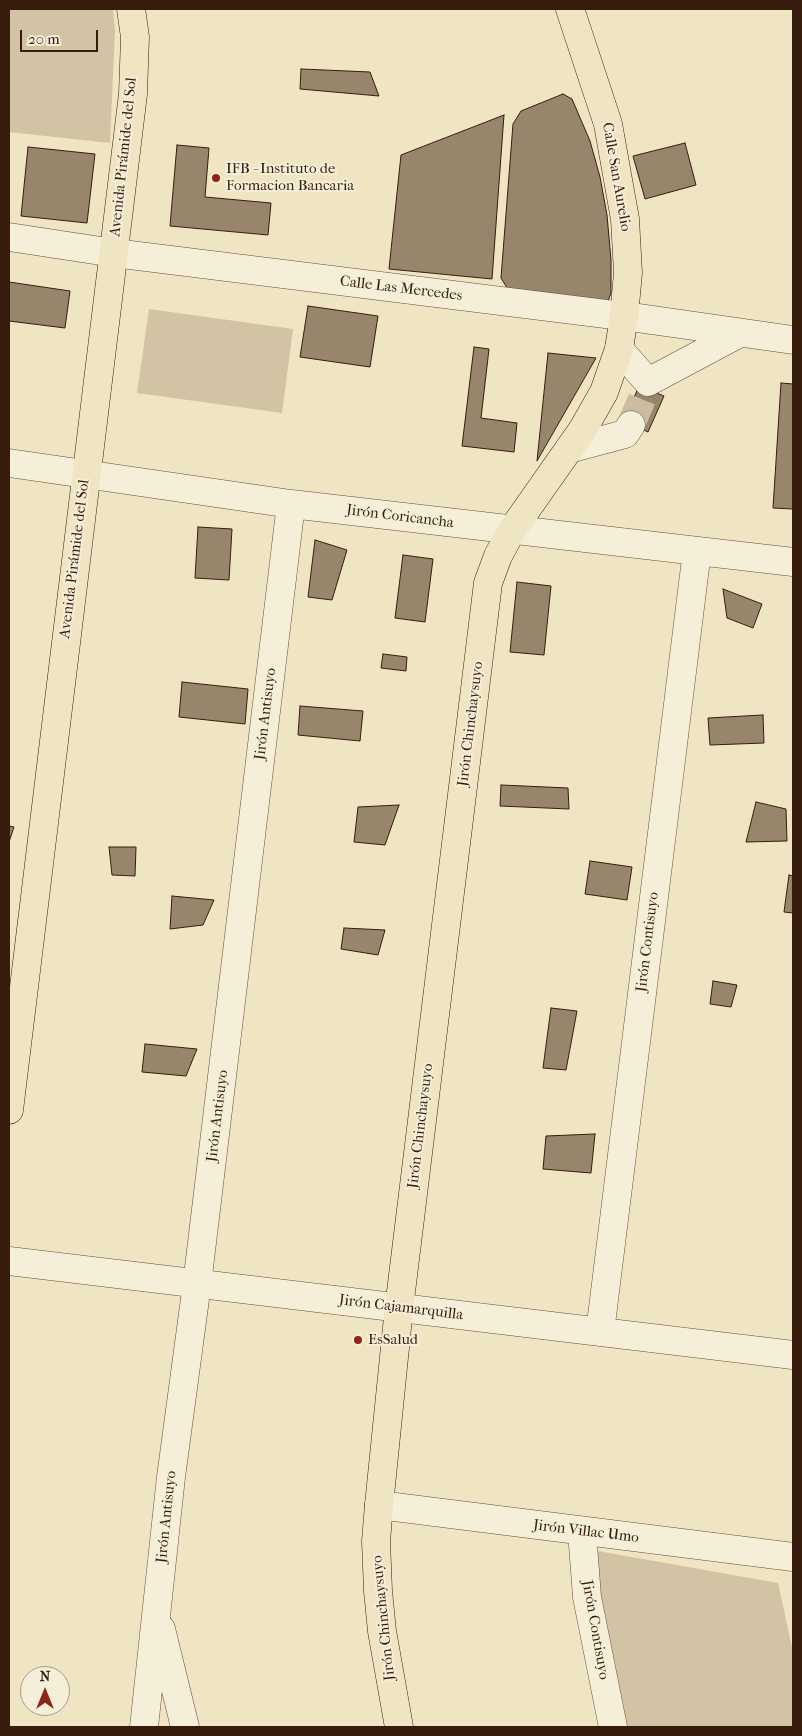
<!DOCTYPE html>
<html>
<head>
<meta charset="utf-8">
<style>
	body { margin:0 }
	#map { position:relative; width:802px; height:1736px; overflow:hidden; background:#f0e5c3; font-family:"IM FELL French Canon",serif }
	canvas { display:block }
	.frame { position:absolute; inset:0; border:10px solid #371c0e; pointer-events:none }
	.north { position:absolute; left:20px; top:1666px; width:50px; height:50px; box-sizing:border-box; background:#f5eed8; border:1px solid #a99a87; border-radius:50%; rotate:0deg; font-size:14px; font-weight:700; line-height:20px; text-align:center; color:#371c0e }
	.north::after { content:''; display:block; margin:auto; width:18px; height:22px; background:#8f2418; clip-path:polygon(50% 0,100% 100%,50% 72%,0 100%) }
	.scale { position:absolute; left:20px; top:30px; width:78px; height:22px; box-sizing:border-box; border:2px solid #371c0e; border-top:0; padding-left:6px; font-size:15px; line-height:18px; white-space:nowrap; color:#371c0e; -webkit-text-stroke:4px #f5eed8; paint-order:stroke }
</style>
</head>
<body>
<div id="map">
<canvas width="802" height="1736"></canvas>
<div class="frame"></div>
<div class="north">N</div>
<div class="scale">20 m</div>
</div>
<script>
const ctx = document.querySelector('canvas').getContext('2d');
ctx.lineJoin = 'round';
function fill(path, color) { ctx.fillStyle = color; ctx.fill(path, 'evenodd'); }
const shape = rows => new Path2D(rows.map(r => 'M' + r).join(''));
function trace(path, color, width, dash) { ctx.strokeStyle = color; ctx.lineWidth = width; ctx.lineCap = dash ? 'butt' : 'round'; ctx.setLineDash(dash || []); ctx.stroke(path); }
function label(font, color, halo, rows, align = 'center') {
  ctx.font = font + ' "IM FELL French Canon",serif'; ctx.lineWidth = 4; ctx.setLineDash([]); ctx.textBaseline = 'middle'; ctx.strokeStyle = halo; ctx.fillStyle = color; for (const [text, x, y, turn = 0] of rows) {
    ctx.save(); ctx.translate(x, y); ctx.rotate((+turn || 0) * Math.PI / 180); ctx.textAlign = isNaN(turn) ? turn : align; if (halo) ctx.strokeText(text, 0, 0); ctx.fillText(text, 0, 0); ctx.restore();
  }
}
fill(shape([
	[9,9,113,9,115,31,110,143,9,132],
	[149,309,293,329,282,413,137,393],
	[598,1551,778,1583,793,1652,793,1727,623,1727,593,1588]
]), '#d1c3a4');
const building = shape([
	[301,69,370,72,379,96,300,89,301,69],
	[563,94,572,99,590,141,600,177,607,215,611,260,611,293,607,304,509,291,501,278,513,124,521,111,563,94],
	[504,115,492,279,389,269,401,155,504,115],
	[685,143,696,185,645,199,633,156,685,143],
	[177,145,209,148,205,197,271,203,268,235,170,226,177,145],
	[28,147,95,154,87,223,21,216,28,147],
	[9,282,70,291,65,328,9,321,9,282],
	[308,306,378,316,370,367,300,357,308,306],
	[474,347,489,349,481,418,517,423,514,452,462,446,474,347],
	[548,353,596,358,537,461,548,353],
	[781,383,793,384,793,509,773,508,781,383],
	[639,386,664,396,648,432,624,421,639,386],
	[198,527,232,529,229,580,195,578,198,527],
	[315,540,347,550,332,600,308,597,315,540],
	[403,555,433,559,425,622,395,618,403,555],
	[517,582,551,586,544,655,510,652,517,582],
	[723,589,762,604,753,628,727,618,723,589],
	[383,654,407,657,406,671,381,668,383,654],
	[182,682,248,689,245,724,179,717,182,682],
	[300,706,363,711,360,741,298,735,300,706],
	[763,715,764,743,710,745,708,718,763,715],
	[501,785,568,788,569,809,500,806,501,785],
	[756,802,786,809,787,841,746,842,756,802],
	[399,805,385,845,354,842,358,807,399,805],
	[9,826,14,827,9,842,9,826],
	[109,847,136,847,135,876,112,875,109,847],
	[590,861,632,867,627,900,585,894,590,861],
	[789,875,793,876,793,913,784,912,789,875],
	[172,896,214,900,203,925,170,929,172,896],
	[344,928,385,930,378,955,341,949,344,928],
	[713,981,737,985,731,1007,710,1004,713,981],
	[551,1008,577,1011,566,1070,543,1068,551,1008],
	[145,1044,197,1049,186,1076,142,1072,145,1044],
	[595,1134,591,1173,543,1169,546,1136,595,1134]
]);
fill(building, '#97856c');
trace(building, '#371c0e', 1);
trace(shape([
	[631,425,646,389]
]), '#cbbd9f', 28, [28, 14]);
const minor = shape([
	[9,237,114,253,638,318,793,340],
	[619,349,648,382],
	[648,382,740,333],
	[569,449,625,434,631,425],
	[9,463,291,504,793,562],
	[9,1261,793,1355],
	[600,1332,697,551],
	[379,1505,793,1557],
	[582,1532,587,1597,613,1727],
	[161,1629,185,1727],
	[144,1727,171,1477,197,1284,291,504]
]);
const major = shape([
	[9,1110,133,94,135,37,131,9],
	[399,1727,382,1631,378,1591,376,1541,379,1505,399,1308,488,583,498,556,512,530,583,429,604,392,619,349,624,316,628,273,625,219,608,124,570,9]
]);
trace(minor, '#654e3b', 29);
trace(major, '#371c0e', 29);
trace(minor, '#f5eed8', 28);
trace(major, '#f0e5c3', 28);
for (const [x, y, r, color] of [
	[216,178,5,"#8f2418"],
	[358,1340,5,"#8f2418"]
]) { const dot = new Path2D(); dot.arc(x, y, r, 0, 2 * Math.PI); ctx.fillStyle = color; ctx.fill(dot); trace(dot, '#f5eed8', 2); }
label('15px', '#371c0e', '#f5eed8', [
	["Avenida Pirámide del Sol",124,157,-84],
	["Calle San Aurelio",616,177,80],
	["Calle Las Mercedes",401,289,7],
	["Jirón Coricancha",400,517,7],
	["Avenida Pirámide del Sol",75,559,-83],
	["Jirón Antisuyo",266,714,-83],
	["Jirón Chinchaysuyo",471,724,-83],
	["Jirón Contisuyo",648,942,-83],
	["Jirón Antisuyo",218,1116,-83],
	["Jirón Chinchaysuyo",421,1126,-83],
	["Jirón Cajamarquilla",401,1308,7],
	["Jirón Antisuyo",167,1517,-84],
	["Jirón Villac Umo",586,1532,7],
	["Jirón Chinchaysuyo",384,1618,-96],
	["Jirón Contisuyo",595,1630,80]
]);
label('15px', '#371c0e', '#f5eed8', [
	["IFB - Instituto de",226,169],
	["Formacion Bancaria",226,186],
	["EsSalud",368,1340]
], 'left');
</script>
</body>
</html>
